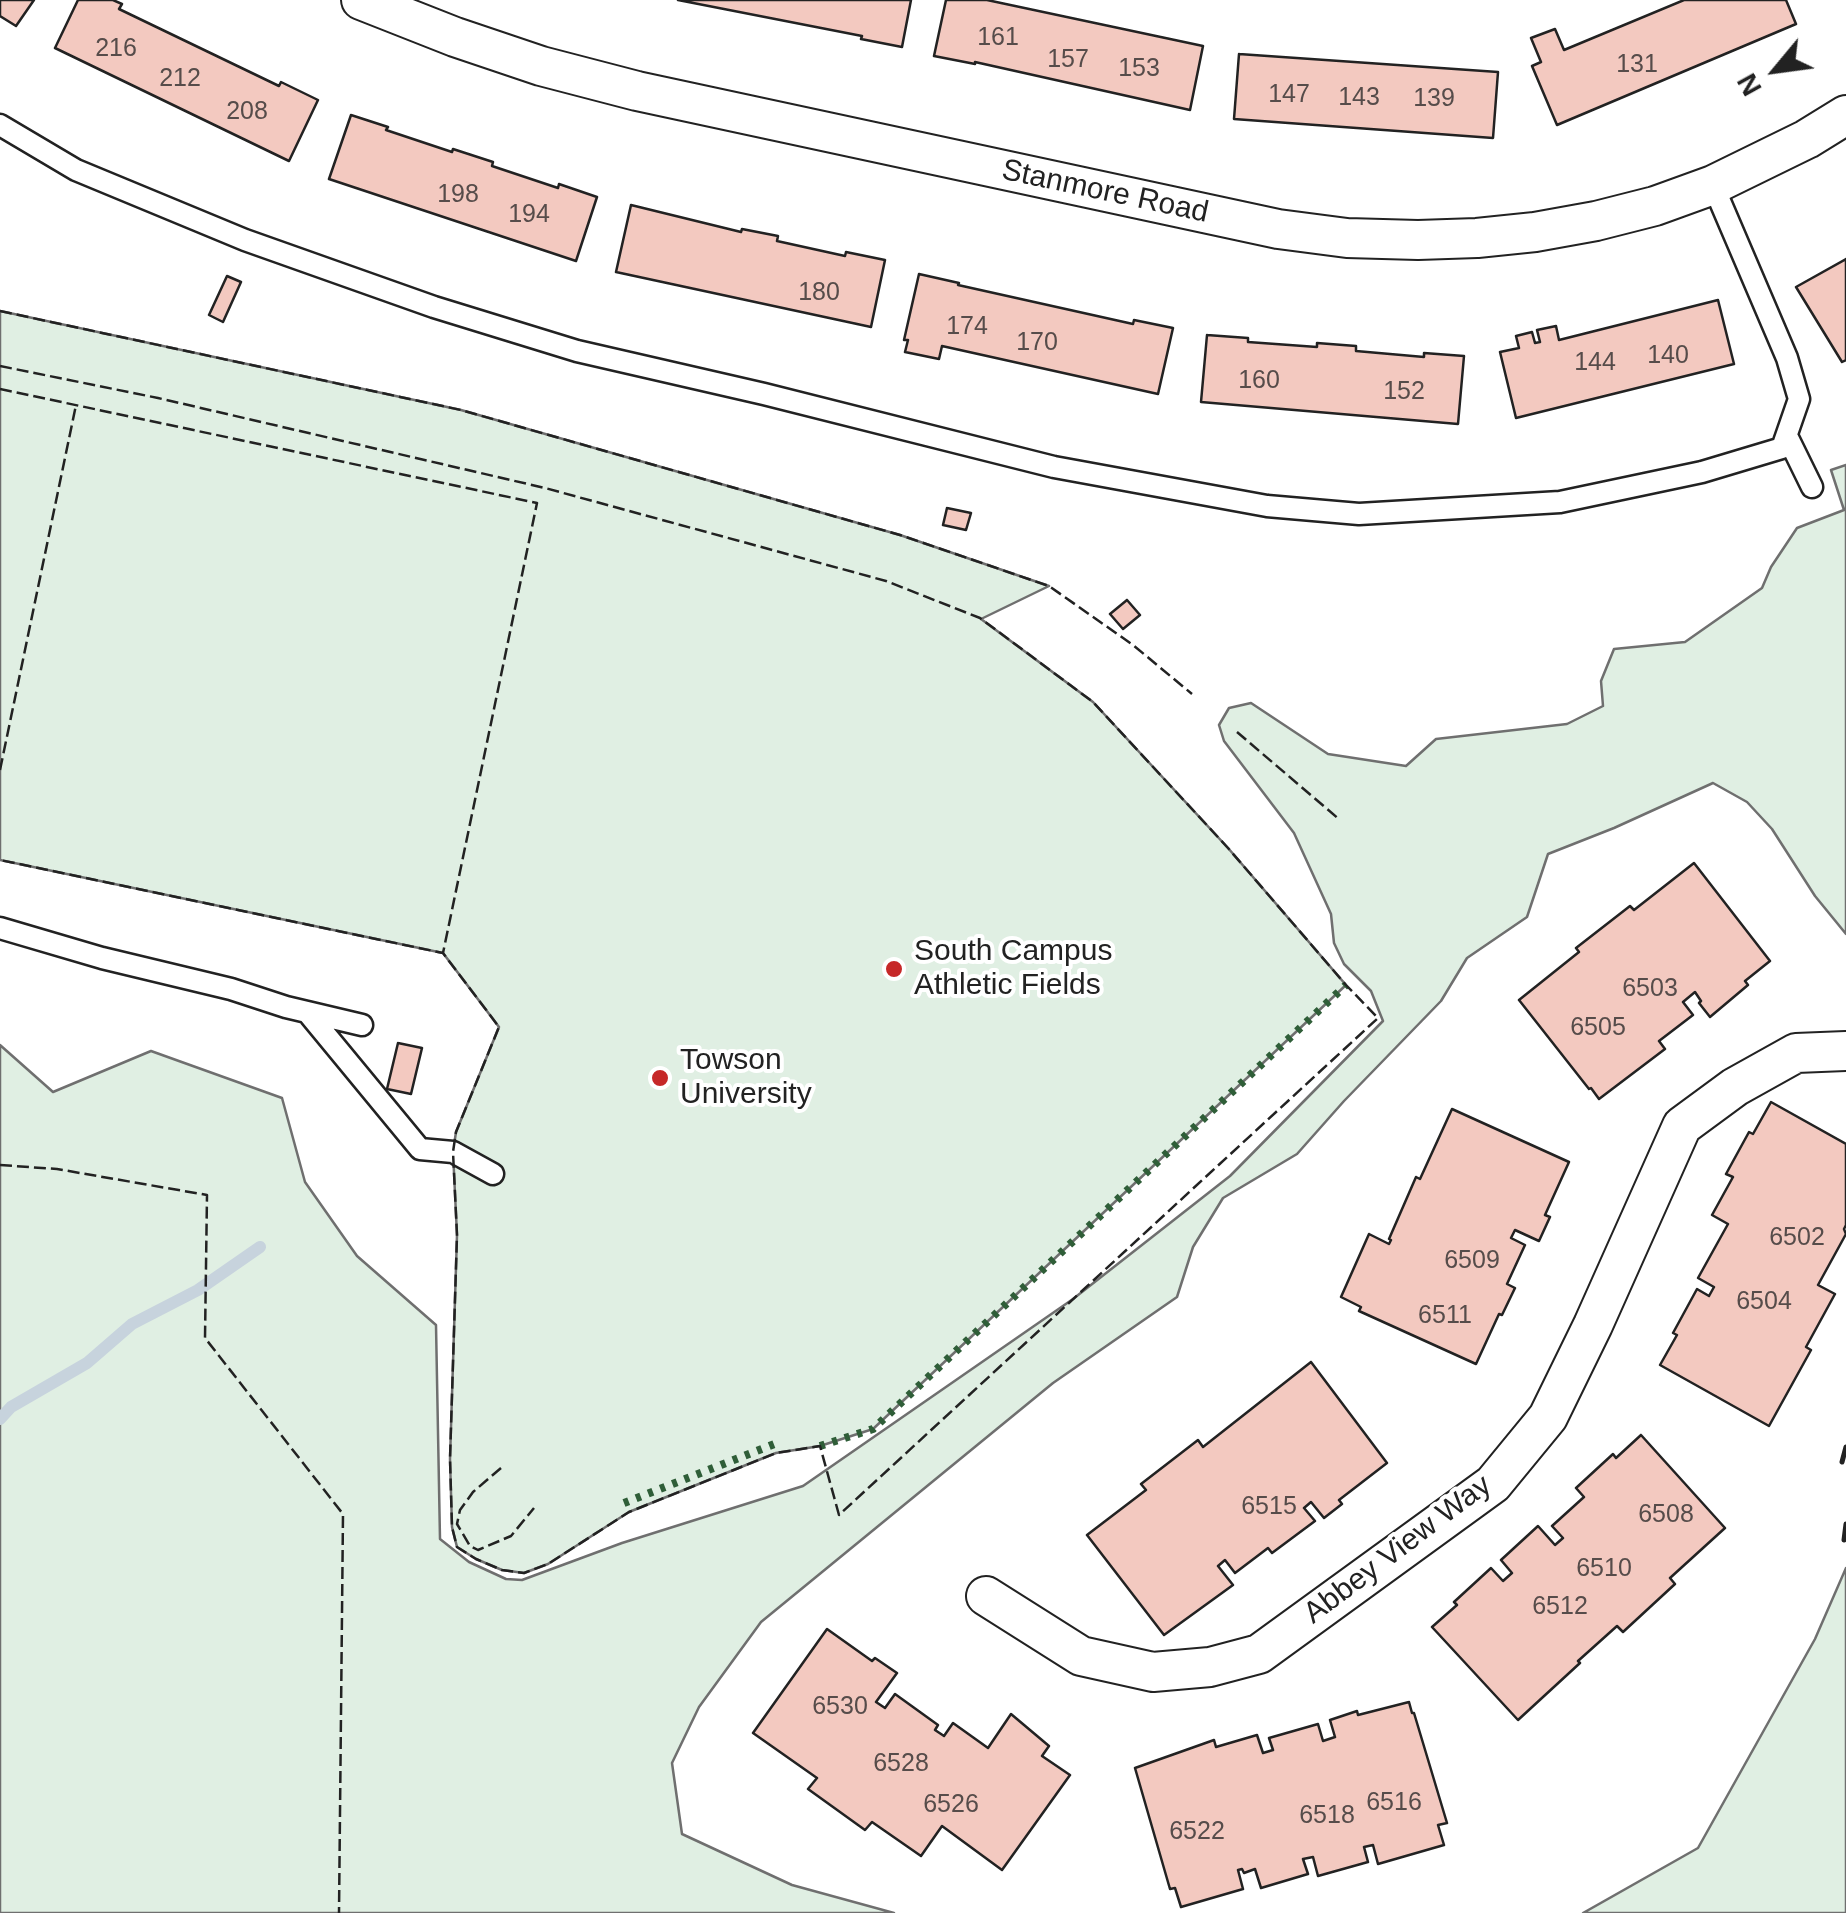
<!DOCTYPE html>
<html>
<head>
<meta charset="utf-8">
<style>
	body { margin:0 }
	#map { position:relative; width:1846px; height:1913px; overflow:hidden; background:#fff; font-family:Arial,sans-serif }
	canvas { display:block }
	.north { position:absolute; left:1726px; top:20px; width:100px; height:100px; -webkit-text-stroke:8px #fff; paint-order:stroke; rotate:241deg; font-size:28px; font-weight:700; line-height:40px; text-align:center; color:#222 }
	.north::after { content:''; display:block; margin:auto; width:35px; height:45px; background:#222; clip-path:polygon(50% 0,100% 100%,50% 72%,0 100%) }
</style>
</head>
<body>
<div id="map">
<canvas width="1846" height="1913"></canvas>
<div class="north">N</div>
</div>
<script>
const ctx = document.querySelector('canvas').getContext('2d');
ctx.lineJoin = 'round';
function fill(path, color) { ctx.fillStyle = color; ctx.fill(path, 'evenodd'); }
const shape = rows => new Path2D(rows.map(r => 'M' + r).join(''));
function trace(path, color, width, dash) { ctx.strokeStyle = color; ctx.lineWidth = width; ctx.lineCap = dash ? 'butt' : 'round'; ctx.setLineDash(dash || []); ctx.stroke(path); }
function label(font, color, halo, rows, align = 'center') {
  ctx.font = font + ' Arial,sans-serif'; ctx.lineWidth = 8; ctx.setLineDash([]); ctx.textBaseline = 'middle'; ctx.strokeStyle = halo; ctx.fillStyle = color; for (const [text, x, y, turn = 0] of rows) {
    ctx.save(); ctx.translate(x, y); ctx.rotate((+turn || 0) * Math.PI / 180); ctx.textAlign = isNaN(turn) ? turn : align; if (halo) ctx.strokeText(text, 0, 0); ctx.fillText(text, 0, 0); ctx.restore();
  }
}
const green = shape([
	[0,311,461,410,900,535,1049,586,981,619,1093,702,1228,848,1346,985,873,1429,820,1446,776,1453,629,1512,548,1564,524,1573,502,1570,476,1559,457,1547,452,1527,450,1459,457,1235,453,1152,456,1132,499,1027,443,953,0,860,0,311],
	[1846,465,1846,934,1815,896,1772,829,1747,802,1713,783,1614,828,1548,854,1527,917,1467,958,1441,1001,1344,1101,1297,1154,1223,1198,1193,1247,1177,1297,1053,1383,761,1622,699,1707,672,1763,682,1834,792,1885,894,1913,0,1913,0,1045,53,1092,151,1051,282,1098,305,1182,357,1256,436,1325,440,1539,469,1562,506,1579,522,1580,622,1543,803,1486,1073,1299,1230,1176,1383,1021,1371,991,1344,964,1334,943,1331,914,1294,833,1224,741,1219,725,1229,708,1251,703,1328,754,1406,766,1436,739,1567,724,1603,706,1601,681,1614,649,1685,642,1762,588,1771,567,1797,528,1844,510,1831,470,1846,465],
	[1846,1568,1846,1913,1583,1913,1698,1848,1815,1639,1846,1568]
]);
fill(green, '#e0efe3');
trace(green, '#6f6f6f', 2.5);
trace(shape([
	[0,1419,11,1407,87,1363,132,1324,198,1290,260,1247]
]), '#c7d3dd', 12);
const building = shape([
	[0,0,34,0,16,26,0,16,0,0],
	[78,0,113,0,122,4,119,9,279,86,281,82,318,100,289,161,55,48,78,0],
	[678,0,911,0,902,47,861,39,862,36,678,0],
	[946,0,987,0,1203,46,1190,110,975,62,975,64,934,56,946,0],
	[1684,0,1786,0,1796,24,1557,125,1532,66,1541,62,1531,38,1555,29,1564,50,1684,0],
	[1239,54,1498,72,1493,138,1234,119,1239,54],
	[351,115,388,127,386,130,452,152,453,149,493,162,492,166,558,188,559,184,597,197,576,261,329,179,351,115],
	[631,205,741,232,742,229,778,236,777,241,845,256,846,252,885,260,871,327,616,272,631,205],
	[1846,259,1846,360,1842,362,1796,287,1846,259],
	[919,274,959,283,958,285,1133,324,1134,320,1173,328,1158,394,942,346,939,359,905,352,908,340,904,340,919,274],
	[227,276,241,282,223,322,209,315,227,276],
	[1718,300,1734,364,1516,418,1500,352,1519,348,1516,336,1532,332,1535,343,1540,342,1537,330,1556,326,1559,340,1718,300],
	[1207,335,1248,338,1248,342,1317,347,1317,343,1356,346,1356,351,1424,357,1424,353,1464,356,1458,424,1201,402,1207,335],
	[947,508,971,513,966,530,943,525,947,508],
	[1127,600,1140,615,1123,629,1110,614,1127,600],
	[1694,863,1770,961,1745,981,1748,985,1710,1017,1699,1003,1701,1001,1695,992,1683,1002,1693,1015,1659,1041,1665,1049,1599,1099,1591,1088,1589,1089,1519,1000,1579,952,1576,948,1630,906,1634,910,1694,863],
	[398,1043,422,1048,411,1094,387,1089,398,1043],
	[1771,1102,1846,1144,1846,1225,1844,1229,1846,1234,1818,1285,1835,1294,1806,1347,1811,1350,1769,1426,1660,1365,1677,1335,1673,1333,1697,1289,1709,1296,1714,1287,1698,1278,1728,1224,1712,1215,1733,1177,1726,1174,1749,1132,1753,1134,1771,1102],
	[1452,1109,1569,1162,1545,1215,1550,1217,1539,1241,1515,1230,1511,1238,1525,1245,1507,1284,1515,1288,1502,1315,1499,1314,1476,1364,1359,1311,1361,1307,1341,1297,1369,1234,1389,1244,1391,1240,1389,1239,1416,1177,1420,1179,1452,1109],
	[1311,1362,1387,1463,1339,1500,1342,1504,1324,1518,1311,1502,1304,1508,1315,1521,1272,1553,1268,1548,1235,1573,1225,1560,1218,1566,1233,1585,1164,1635,1087,1535,1146,1490,1141,1484,1198,1440,1203,1447,1311,1362],
	[1641,1435,1725,1528,1670,1578,1675,1584,1623,1632,1617,1626,1578,1661,1580,1663,1518,1720,1432,1627,1457,1605,1454,1602,1491,1568,1503,1581,1512,1573,1501,1560,1538,1526,1555,1545,1563,1538,1552,1526,1584,1497,1576,1488,1613,1454,1616,1458,1641,1435],
	[827,1629,872,1661,875,1658,897,1673,876,1702,885,1708,895,1694,938,1725,935,1730,944,1736,953,1723,988,1748,1011,1714,1049,1746,1042,1756,1070,1775,1002,1870,942,1826,921,1856,872,1822,865,1830,808,1789,817,1778,753,1733,827,1629],
	[1409,1702,1412,1713,1414,1713,1447,1823,1438,1825,1444,1845,1378,1864,1373,1845,1364,1847,1368,1862,1318,1876,1313,1857,1303,1859,1308,1874,1261,1888,1255,1869,1244,1873,1242,1869,1238,1870,1243,1889,1181,1907,1175,1888,1170,1889,1135,1768,1214,1740,1216,1747,1257,1735,1263,1753,1273,1750,1269,1738,1318,1724,1323,1741,1335,1737,1330,1720,1357,1711,1358,1715,1409,1702]
]);
fill(building, '#f3c9c0');
trace(building, '#222', 2.5);
const service = shape([
	[0,125,76,170,245,240,434,307,577,351,764,394,1054,467,1267,506,1359,514,1560,502,1702,472,1782,448,1799,399,1787,358,1713,185],
	[1787,436,1812,487],
	[0,928,102,958,231,989,286,1007,362,1025],
	[307,1012,420,1149,453,1152,493,1174]
]);
const minor = shape([
	[361,0,455,37,541,66,637,91,1278,229,1347,238,1418,240,1477,238,1535,232,1596,221,1655,206,1713,185,1807,139,1846,115],
	[986,1596,1081,1656,1153,1672,1210,1667,1259,1654,1493,1484,1548,1417,1593,1325,1682,1126,1735,1087,1796,1053,1846,1051]
]);
trace(service, '#222', 25);
trace(minor, '#222', 42);
trace(service, '#fff', 20);
trace(minor, '#fff', 38);
trace(shape([
	[820,1446,873,1429,1346,985],
	[624,1503,777,1443]
]), '#2f5e38', 8, [5, 8]);
trace(shape([
	[0,311,461,410,900,535,1049,586,1133,645,1192,694],
	[0,366,158,398,545,488,886,581,980,618,1093,702,1228,848,1346,985,1378,1018,839,1515,820,1446,776,1453,629,1512,548,1564,524,1573,502,1570,476,1559,457,1547,452,1527,450,1459,457,1235,453,1152,456,1132,499,1027,443,953,0,860],
	[0,389,537,503,443,953],
	[1237,732,1340,820],
	[0,770,76,405],
	[0,1165,57,1169,207,1195,205,1338,343,1514,339,1913],
	[501,1468,473,1492,460,1510,457,1524,470,1546,478,1550,511,1536,534,1508]
]), '#222', 2.5, [12, 5]);
trace(shape([
	[1842,1462,1846,1447],
	[1844,1540,1846,1524]
]), '#222', 5);
for (const [x, y, r, color] of [
	[894,969,10,"#c62828"],
	[660,1078,10,"#c62828"]
]) { const dot = new Path2D(); dot.arc(x, y, r, 0, 2 * Math.PI); ctx.fillStyle = color; ctx.fill(dot); trace(dot, '#fff', 4); }
label('25px', '#564c4a', null, [
	["161",998,38],
	["216",116,49],
	["157",1068,60],
	["131",1637,65],
	["153",1139,69],
	["212",180,79],
	["147",1289,95],
	["143",1359,98],
	["139",1434,99],
	["208",247,112],
	["198",458,195],
	["194",529,215],
	["180",819,293],
	["174",967,327],
	["170",1037,343],
	["140",1668,356],
	["144",1595,363],
	["160",1259,381],
	["152",1404,392],
	["6503",1650,989],
	["6505",1598,1028],
	["6502",1797,1238],
	["6509",1472,1261],
	["6504",1764,1302],
	["6511",1445,1316],
	["6515",1269,1507],
	["6508",1666,1515],
	["6510",1604,1569],
	["6512",1560,1607],
	["6530",840,1707],
	["6528",901,1764],
	["6516",1394,1803],
	["6526",951,1805],
	["6518",1327,1816],
	["6522",1197,1832]
]);
label('30px', '#222', '#fff', [
	["Stanmore Road",1105,192,12],
	["Abbey View Way",1398,1550,-37]
]);
label('30px', '#222', '#fff', [
	["South Campus",914,952],
	["Athletic Fields",914,986],
	["Towson",680,1061],
	["University",680,1095]
], 'left');
</script>
</body>
</html>
